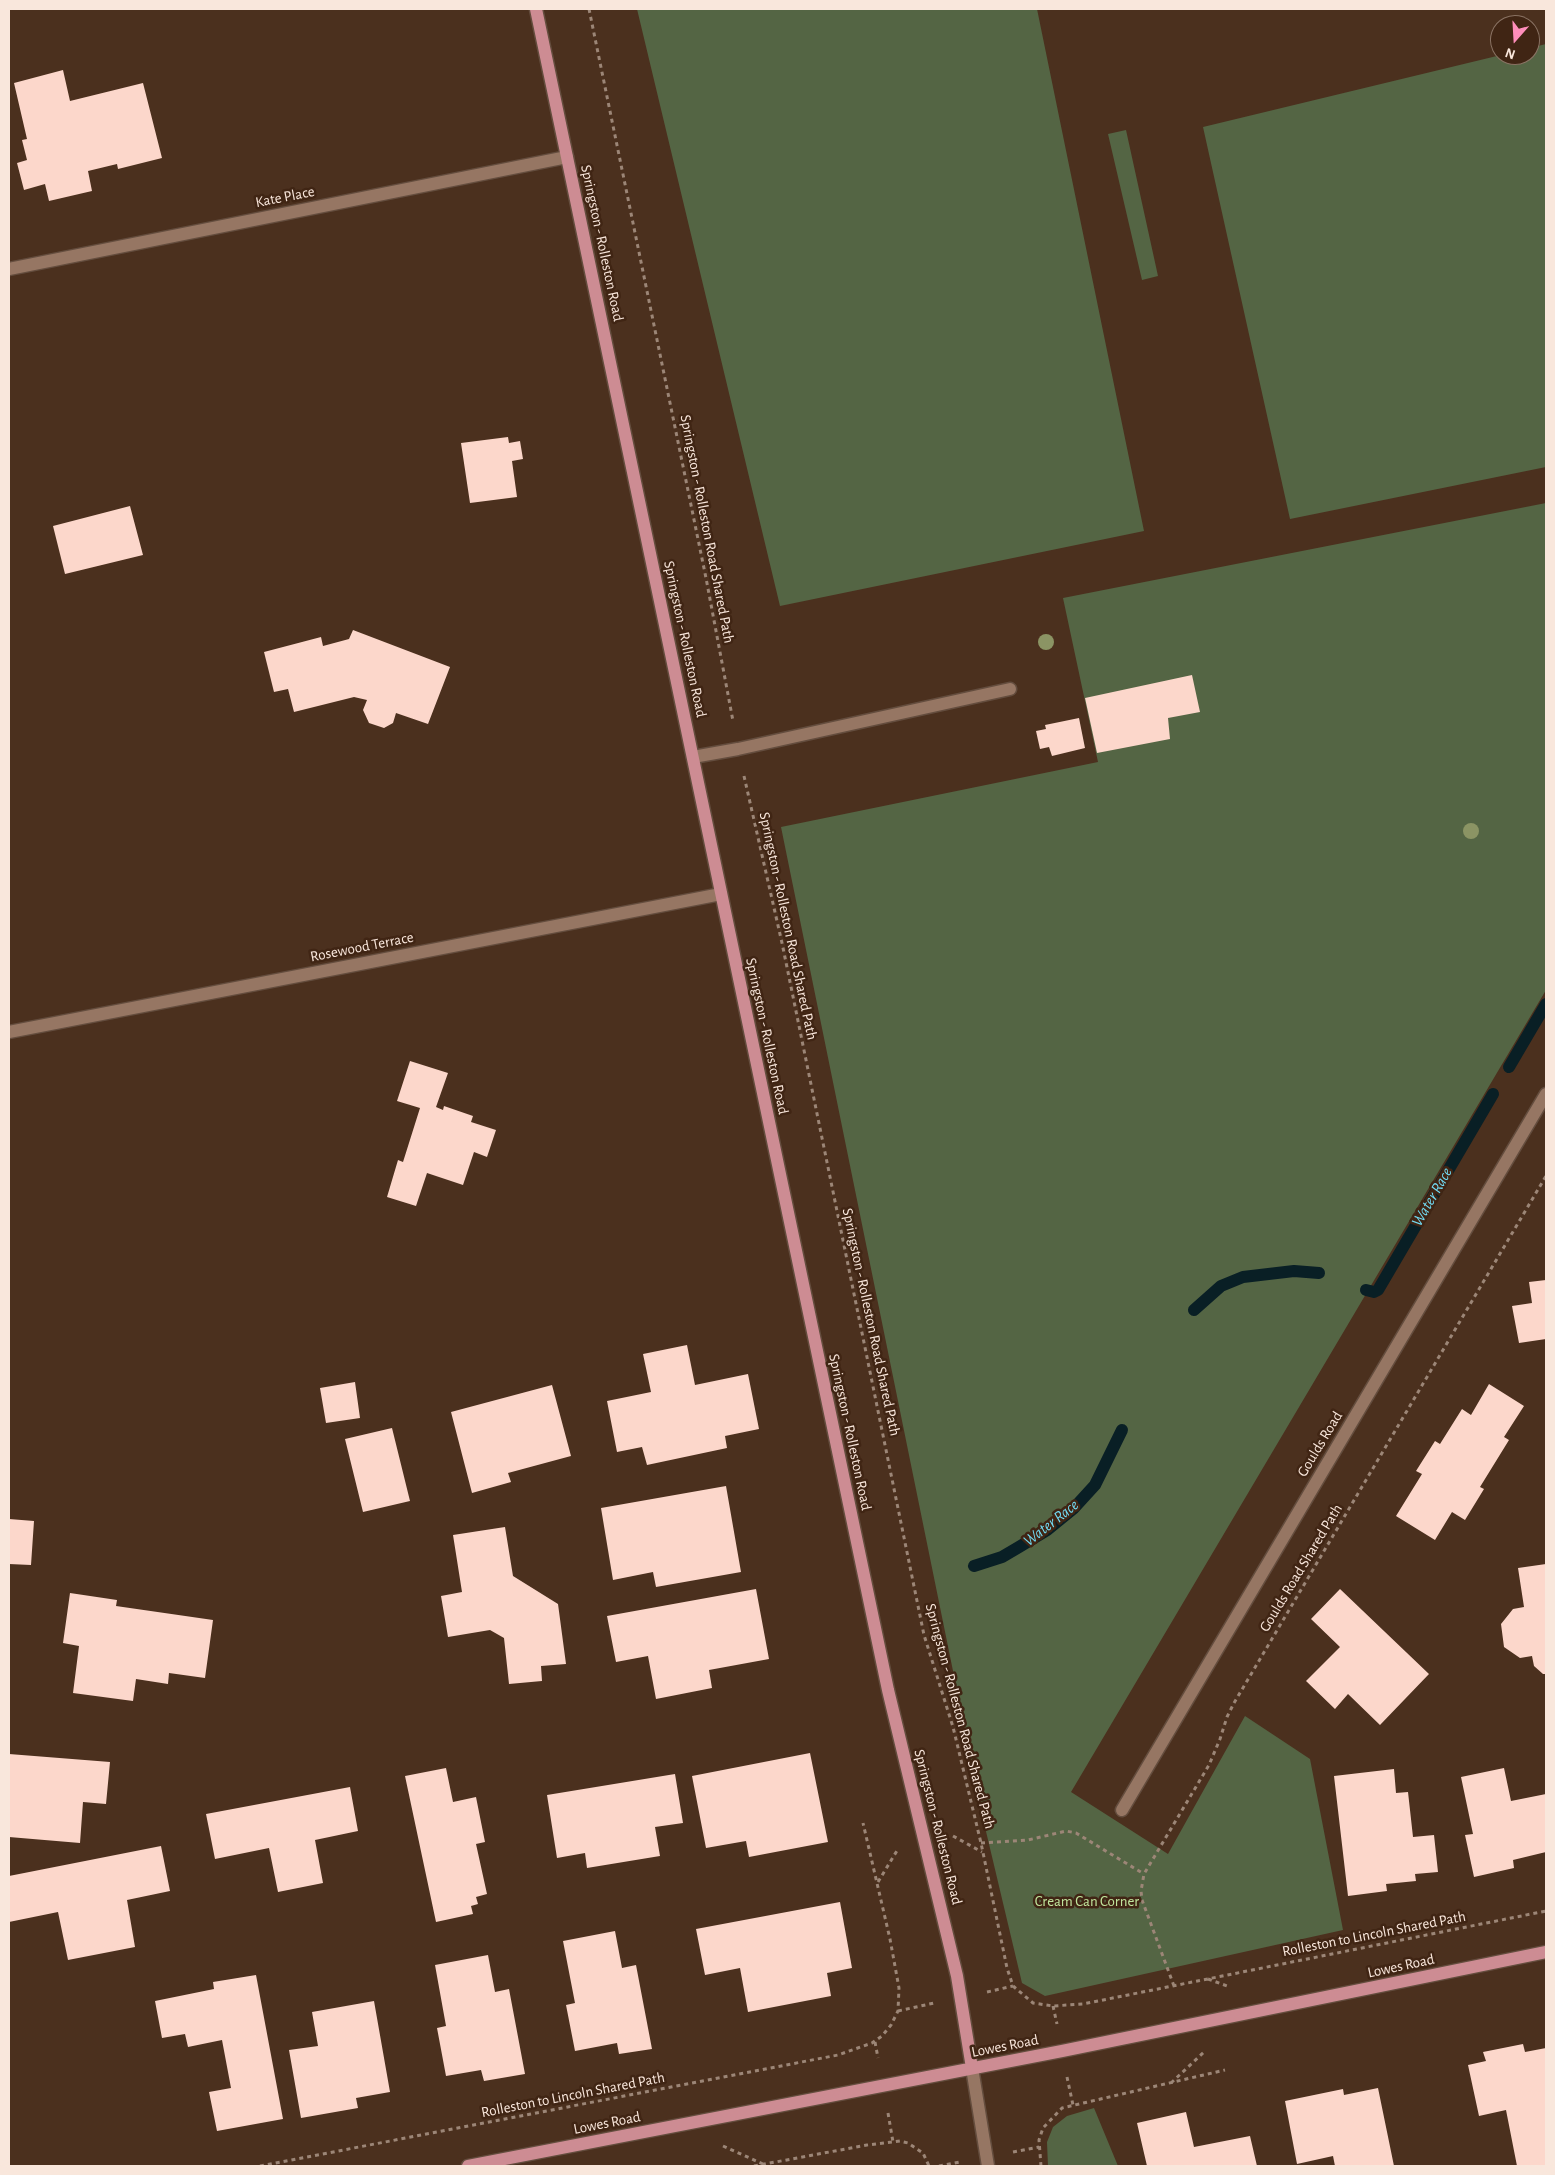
<!DOCTYPE html>
<html>
<head>
<meta charset="utf-8">
<style>
	body { margin:0 }
	#map { position:relative; width:1555px; height:2175px; overflow:hidden; background:#4b301e; font-family:"Alegreya Sans",sans-serif }
	canvas { display:block }
	.frame { position:absolute; inset:0; border:10px solid #f9e7dc; pointer-events:none }
	.north { position:absolute; left:1490px; top:15px; width:50px; height:50px; box-sizing:border-box; background:#402514; border:1px solid #8a7364; border-radius:50%; rotate:199deg; font-size:14px; font-weight:700; line-height:20px; text-align:center; color:#f9e7dc }
	.north::after { content:''; display:block; margin:auto; width:18px; height:22px; background:#fe8ebb; clip-path:polygon(50% 0,100% 100%,50% 72%,0 100%) }
</style>
</head>
<body>
<div id="map">
<canvas width="1555" height="2175"></canvas>
<div class="frame"></div>
<div class="north">N</div>
</div>
<script>
const ctx = document.querySelector('canvas').getContext('2d');
ctx.lineJoin = 'round';
function fill(path, color) { ctx.fillStyle = color; ctx.fill(path, 'evenodd'); }
const shape = rows => new Path2D(rows.map(r => 'M' + r).join(''));
function trace(path, color, width, dash) { ctx.strokeStyle = color; ctx.lineWidth = width; ctx.lineCap = dash ? 'butt' : 'round'; ctx.setLineDash(dash || []); ctx.stroke(path); }
function label(font, color, halo, rows, align = 'center') {
  ctx.font = font + ' "Alegreya Sans",sans-serif'; ctx.lineWidth = 5; ctx.setLineDash([]); ctx.textBaseline = 'middle'; ctx.strokeStyle = halo; ctx.fillStyle = color; for (const [text, x, y, turn = 0] of rows) {
    ctx.save(); ctx.translate(x, y); ctx.rotate((+turn || 0) * Math.PI / 180); ctx.textAlign = isNaN(turn) ? turn : align; if (halo) ctx.strokeText(text, 0, 0); ctx.fillText(text, 0, 0); ctx.restore();
  }
}
fill(shape([
	[637,9,1037,9,1144,531,780,606],
	[1546,44,1546,467,1290,519,1203,127,1501,55,1530,55,1530,48],
	[1126,130,1158,276,1142,280,1108,134],
	[1546,503,1546,990,1071,1792,1168,1854,1245,1716,1310,1759,1343,1930,1045,1996,1022,1983,984,1823,781,827,1098,762,1063,598],
	[1094,2108,1118,2166,1048,2166,1047,2142,1053,2127,1067,2116]
]), '#546544');
trace(shape([
	[1509,1067,1546,1004],
	[1366,1290,1374,1292,1378,1290,1493,1094],
	[1194,1310,1221,1286,1243,1277,1294,1271,1319,1273],
	[974,1566,1002,1557,1019,1547,1047,1530,1074,1508,1095,1485,1122,1430]
]), '#091f25', 12);
fill(shape([
	[63,70,70,101,143,83,162,158,118,169,117,164,88,171,92,191,49,201,45,184,24,190,17,163,27,160,22,140,27,139,14,83],
	[508,437,509,443,520,441,523,459,512,461,517,497,470,503,461,443],
	[130,506,143,555,65,574,53,526],
	[353,630,450,667,428,724,396,713,393,723,384,728,369,723,363,710,367,700,354,697,294,712,288,689,274,692,264,652,321,637,323,646,349,639],
	[1192,675,1200,712,1168,718,1170,739,1097,753,1085,698],
	[1079,718,1085,748,1052,756,1049,747,1040,749,1036,731,1046,729,1045,725],
	[410,1061,448,1073,436,1107,443,1110,444,1106,473,1116,471,1122,496,1130,487,1157,474,1152,463,1185,427,1173,416,1206,387,1197,398,1160,403,1162,420,1108,397,1101],
	[1546,1280,1546,1339,1519,1343,1512,1306,1532,1303,1529,1282],
	[687,1345,695,1385,748,1374,759,1429,725,1436,727,1448,647,1465,642,1447,617,1452,607,1401,651,1392,643,1354],
	[355,1382,360,1418,326,1423,320,1388],
	[1489,1384,1524,1406,1504,1437,1509,1440,1480,1487,1484,1489,1465,1520,1452,1512,1435,1540,1396,1516,1422,1474,1416,1471,1435,1441,1440,1444,1462,1409,1471,1415],
	[552,1385,571,1456,508,1473,511,1482,472,1493,451,1412],
	[392,1428,410,1501,363,1512,345,1439],
	[726,1486,741,1572,656,1587,653,1572,613,1580,601,1508],
	[9,1519,34,1521,31,1565,9,1564],
	[505,1527,513,1576,558,1604,566,1664,541,1666,542,1681,509,1684,504,1638,490,1630,448,1637,441,1596,462,1592,453,1535],
	[1546,1564,1546,1674,1543,1674,1534,1666,1532,1656,1520,1658,1504,1647,1501,1624,1513,1609,1524,1607,1518,1568],
	[756,1589,769,1659,709,1670,712,1688,656,1699,648,1656,616,1662,607,1616],
	[1340,1589,1429,1674,1380,1725,1348,1694,1335,1709,1306,1681,1340,1647,1311,1619],
	[70,1593,117,1600,116,1606,213,1620,205,1678,169,1673,168,1684,136,1679,133,1701,73,1693,79,1646,63,1643],
	[810,1753,828,1842,749,1857,746,1841,706,1848,692,1776],
	[9,1754,110,1762,106,1804,83,1802,80,1843,9,1837],
	[446,1768,453,1802,476,1797,485,1842,476,1844,487,1894,476,1897,478,1904,471,1906,473,1914,436,1922,405,1776],
	[1504,1768,1511,1801,1546,1794,1546,1852,1513,1860,1514,1868,1474,1877,1465,1835,1473,1834,1461,1777],
	[1394,1769,1396,1793,1408,1792,1413,1837,1434,1835,1438,1872,1415,1874,1416,1881,1386,1884,1387,1891,1348,1896,1334,1776],
	[675,1774,683,1823,655,1827,660,1856,587,1868,585,1853,557,1858,547,1795],
	[350,1787,358,1831,315,1840,323,1883,278,1892,269,1848,215,1859,206,1814],
	[161,1846,170,1891,127,1900,135,1947,68,1960,58,1912,9,1922,9,1876],
	[840,1902,852,1968,827,1973,831,1996,748,2012,740,1968,705,1975,696,1929],
	[615,1931,622,1968,636,1965,652,2049,619,2054,617,2043,575,2051,566,2005,575,2003,563,1941],
	[488,1955,495,1992,509,1989,525,2074,484,2081,481,2070,446,2076,437,2028,446,2026,435,1965],
	[256,1975,283,2119,217,2131,209,2092,231,2088,222,2040,188,2047,185,2034,162,2038,155,2001,214,1989,213,1982],
	[374,2001,390,2092,356,2098,358,2108,301,2118,289,2050,318,2046,312,2012],
	[1523,2044,1525,2052,1546,2048,1546,2166,1517,2166,1506,2110,1479,2116,1468,2065,1486,2061,1483,2052],
	[1378,2088,1394,2166,1335,2166,1333,2156,1297,2164,1285,2101,1343,2089,1344,2095],
	[1186,2112,1194,2147,1250,2136,1257,2166,1147,2166,1137,2123]
]), '#fcd7cb');
const minor = shape([
	[9,269,567,157],
	[693,757,738,749,1010,689],
	[9,1032,721,894],
	[1122,1810,1546,1094],
	[972,2068,988,2166]
]);
const major = shape([
	[536,9,888,1690,957,1976,972,2068],
	[468,2166,1062,2051,1546,1952]
]);
trace(minor, '#644d3e', 15);
trace(major, '#644d3e', 15);
trace(shape([
	[589,9,706,578,733,721],
	[744,776,782,943,924,1635,953,1727,981,1843,1007,1968,1013,1986,1033,2003,1053,2006,1083,2004,1546,1911],
	[953,1836,982,1852],
	[981,1843,1028,1840,1066,1831,1076,1833,1144,1874],
	[878,1882,898,1849],
	[1208,1979,1230,1987],
	[1174,1986,1142,1900,1141,1891,1144,1874,1209,1765,1220,1739,1227,1717,1234,1703,1546,1176],
	[987,1992,1013,1986],
	[1053,2006,1057,2024],
	[898,2011,934,2003],
	[875,2042,878,2058],
	[1067,2077,1073,2105],
	[1171,2083,1205,2051],
	[888,2113,893,2142],
	[723,2146,763,2164],
	[1013,2152,1039,2147],
	[260,2166,838,2055,872,2043,882,2036,891,2025,898,2011,899,1988,890,1939,863,1823],
	[754,2166,867,2145,900,2141,908,2143,923,2153,929,2166],
	[939,2166,960,2162],
	[1041,2166,1039,2140,1043,2128,1062,2108,1225,2070]
]), '#9c8677', 3, [4, 4]);
trace(minor, '#967663', 12);
trace(major, '#cd8c93', 12);
ctx.fillStyle = '#8b9464';
for (const [x, y] of [
	[1046,642],
	[1471,831]
]) { ctx.beginPath(); ctx.arc(x, y, 8, 0, 2 * Math.PI); ctx.fill(); }
label('15px', '#f9e7dc', '#402514', [
	["Kate Place",285,197,-11],
	["Springston - Rolleston Road",602,243,78],
	["Springston - Rolleston Road Shared Path",707,529,79],
	["Springston - Rolleston Road",685,639,78],
	["Springston - Rolleston Road Shared Path",788,926,78],
	["Rosewood Terrace",362,947,-11],
	["Springston - Rolleston Road",767,1036,78],
	["Springston - Rolleston Road Shared Path",871,1322,78],
	["Springston - Rolleston Road",850,1432,78],
	["Goulds Road",1320,1444,-59],
	["Goulds Road Shared Path",1301,1568,-59],
	["Springston - Rolleston Road Shared Path",960,1716,75],
	["Springston - Rolleston Road",938,1827,76],
	["Rolleston to Lincoln Shared Path",1374,1934,-11],
	["Lowes Road",1401,1966,-12],
	["Lowes Road",1005,2046,-11],
	["Rolleston to Lincoln Shared Path",573,2095,-11],
	["Lowes Road",607,2123,-11]
]);
label('15px', '#c0e69d', '#402514', [
	["Cream Can Corner",1087,1901]
]);
label('italic 16px', '#72ddf6', '#402514', [
	["Water Race",1432,1197,-60],
	["Water Race",1051,1523,-38]
]);
</script>
</body>
</html>
